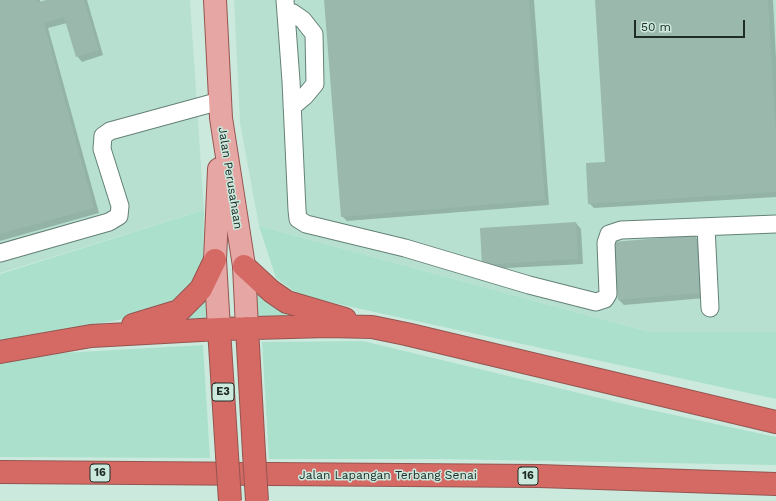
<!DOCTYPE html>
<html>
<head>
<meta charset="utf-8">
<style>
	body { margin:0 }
	#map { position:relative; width:776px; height:501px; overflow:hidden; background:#cbeadd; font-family:"Work Sans",sans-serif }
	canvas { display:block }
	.scale { position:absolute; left:634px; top:20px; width:111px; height:18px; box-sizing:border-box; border:2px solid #202c28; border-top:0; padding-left:5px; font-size:12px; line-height:14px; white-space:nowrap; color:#202c28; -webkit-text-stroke:3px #cbeadd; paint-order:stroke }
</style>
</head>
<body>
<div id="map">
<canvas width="776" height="501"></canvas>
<div class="scale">50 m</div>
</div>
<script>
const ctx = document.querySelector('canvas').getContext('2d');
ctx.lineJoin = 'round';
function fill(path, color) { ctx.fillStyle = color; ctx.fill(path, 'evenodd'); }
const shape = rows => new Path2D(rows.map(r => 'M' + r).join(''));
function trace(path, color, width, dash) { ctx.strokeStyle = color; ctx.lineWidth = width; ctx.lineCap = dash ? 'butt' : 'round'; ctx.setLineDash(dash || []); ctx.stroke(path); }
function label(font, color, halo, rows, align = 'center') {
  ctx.font = font + ' "Work Sans",sans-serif'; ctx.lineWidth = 3; ctx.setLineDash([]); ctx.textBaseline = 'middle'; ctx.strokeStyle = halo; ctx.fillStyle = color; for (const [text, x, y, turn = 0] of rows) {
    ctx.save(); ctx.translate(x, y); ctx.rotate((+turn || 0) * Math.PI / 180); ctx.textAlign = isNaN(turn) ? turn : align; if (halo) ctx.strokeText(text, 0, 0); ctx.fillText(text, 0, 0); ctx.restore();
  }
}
fill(shape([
	[0,0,190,0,204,210,0,273],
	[234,0,776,0,776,332,649,332,259,226,240,123]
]), '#b8e0d0');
fill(shape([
	[204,210,203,274,181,298,160,311,0,345,0,274],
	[259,226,649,332,776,332,776,399,347,306,298,294,276,278],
	[251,282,263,300,284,313,321,323,254,322],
	[207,290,208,322,174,320],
	[363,341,637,407,776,437,776,465,438,459,269,459,262,342],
	[203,345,210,458,0,457,0,361,26,355]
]), '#abe1cc');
fill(shape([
	[0,0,40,0,41,3,49,0,87,0,103,55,82,62,77,56,67,23,48,28,99,213,0,241],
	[325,0,534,0,549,205,347,221,342,216],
	[596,0,773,0,776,58,776,197,594,208,589,203,606,163],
	[576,223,581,229,583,264,488,269,483,264],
	[695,237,700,242,705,298,624,305,619,300]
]), '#0003');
fill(shape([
	[0,0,37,0,37,3,46,0,84,0,99,50,76,57,64,17,44,23,94,208,0,234],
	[324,0,529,0,545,200,341,217],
	[595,0,768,0,776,135,776,192,588,204,586,163,605,162],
	[576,222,578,259,482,265,480,228],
	[696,235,700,293,618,300,613,242]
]), '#9ab8ac');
const minor = shape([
	[285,0,291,81,297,210,298,219,306,224,405,248,529,285,596,302,605,299,608,294,606,243,609,234,621,230,776,224],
	[286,12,293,13,303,20,314,34,315,84,305,96,292,107],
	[706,227,710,308],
	[0,253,109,222,119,216,120,206,102,149,103,136,110,131,220,101]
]);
const major = shape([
	[215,0,221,118,244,266,247,328],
	[219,329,215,260,219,169]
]);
const highway = shape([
	[244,266,271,291,287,302,345,319],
	[133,325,179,311,201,289,215,260],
	[247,328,254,453],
	[219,329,227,455],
	[0,352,91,336,219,329,327,326,372,327,406,334,776,422],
	[0,472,539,476,776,484]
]);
trace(minor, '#648176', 19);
trace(major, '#965450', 24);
trace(highway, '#965450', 24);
trace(minor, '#fff', 17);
trace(major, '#e6a6a3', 22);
trace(highway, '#d56a65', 22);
const highwayBridge = shape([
	[254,453,257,501],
	[227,455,230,501]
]);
trace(highwayBridge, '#965450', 24, []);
trace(highwayBridge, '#d56a65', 22);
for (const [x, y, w] of [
	[223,392,22],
	[100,473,20],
	[528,476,20]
]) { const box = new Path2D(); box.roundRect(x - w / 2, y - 9, w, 18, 3); ctx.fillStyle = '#cbeadd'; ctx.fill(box); trace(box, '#202c28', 1); }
label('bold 11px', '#202c28', null, [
	["E3",223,392],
	["16",100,473],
	["16",528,476]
]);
label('12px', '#202c28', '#cbeadd', [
	["Jalan Perusahaan",230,178,81],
	["Jalan Lapangan Terbang Senai",388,475]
]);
</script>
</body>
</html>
